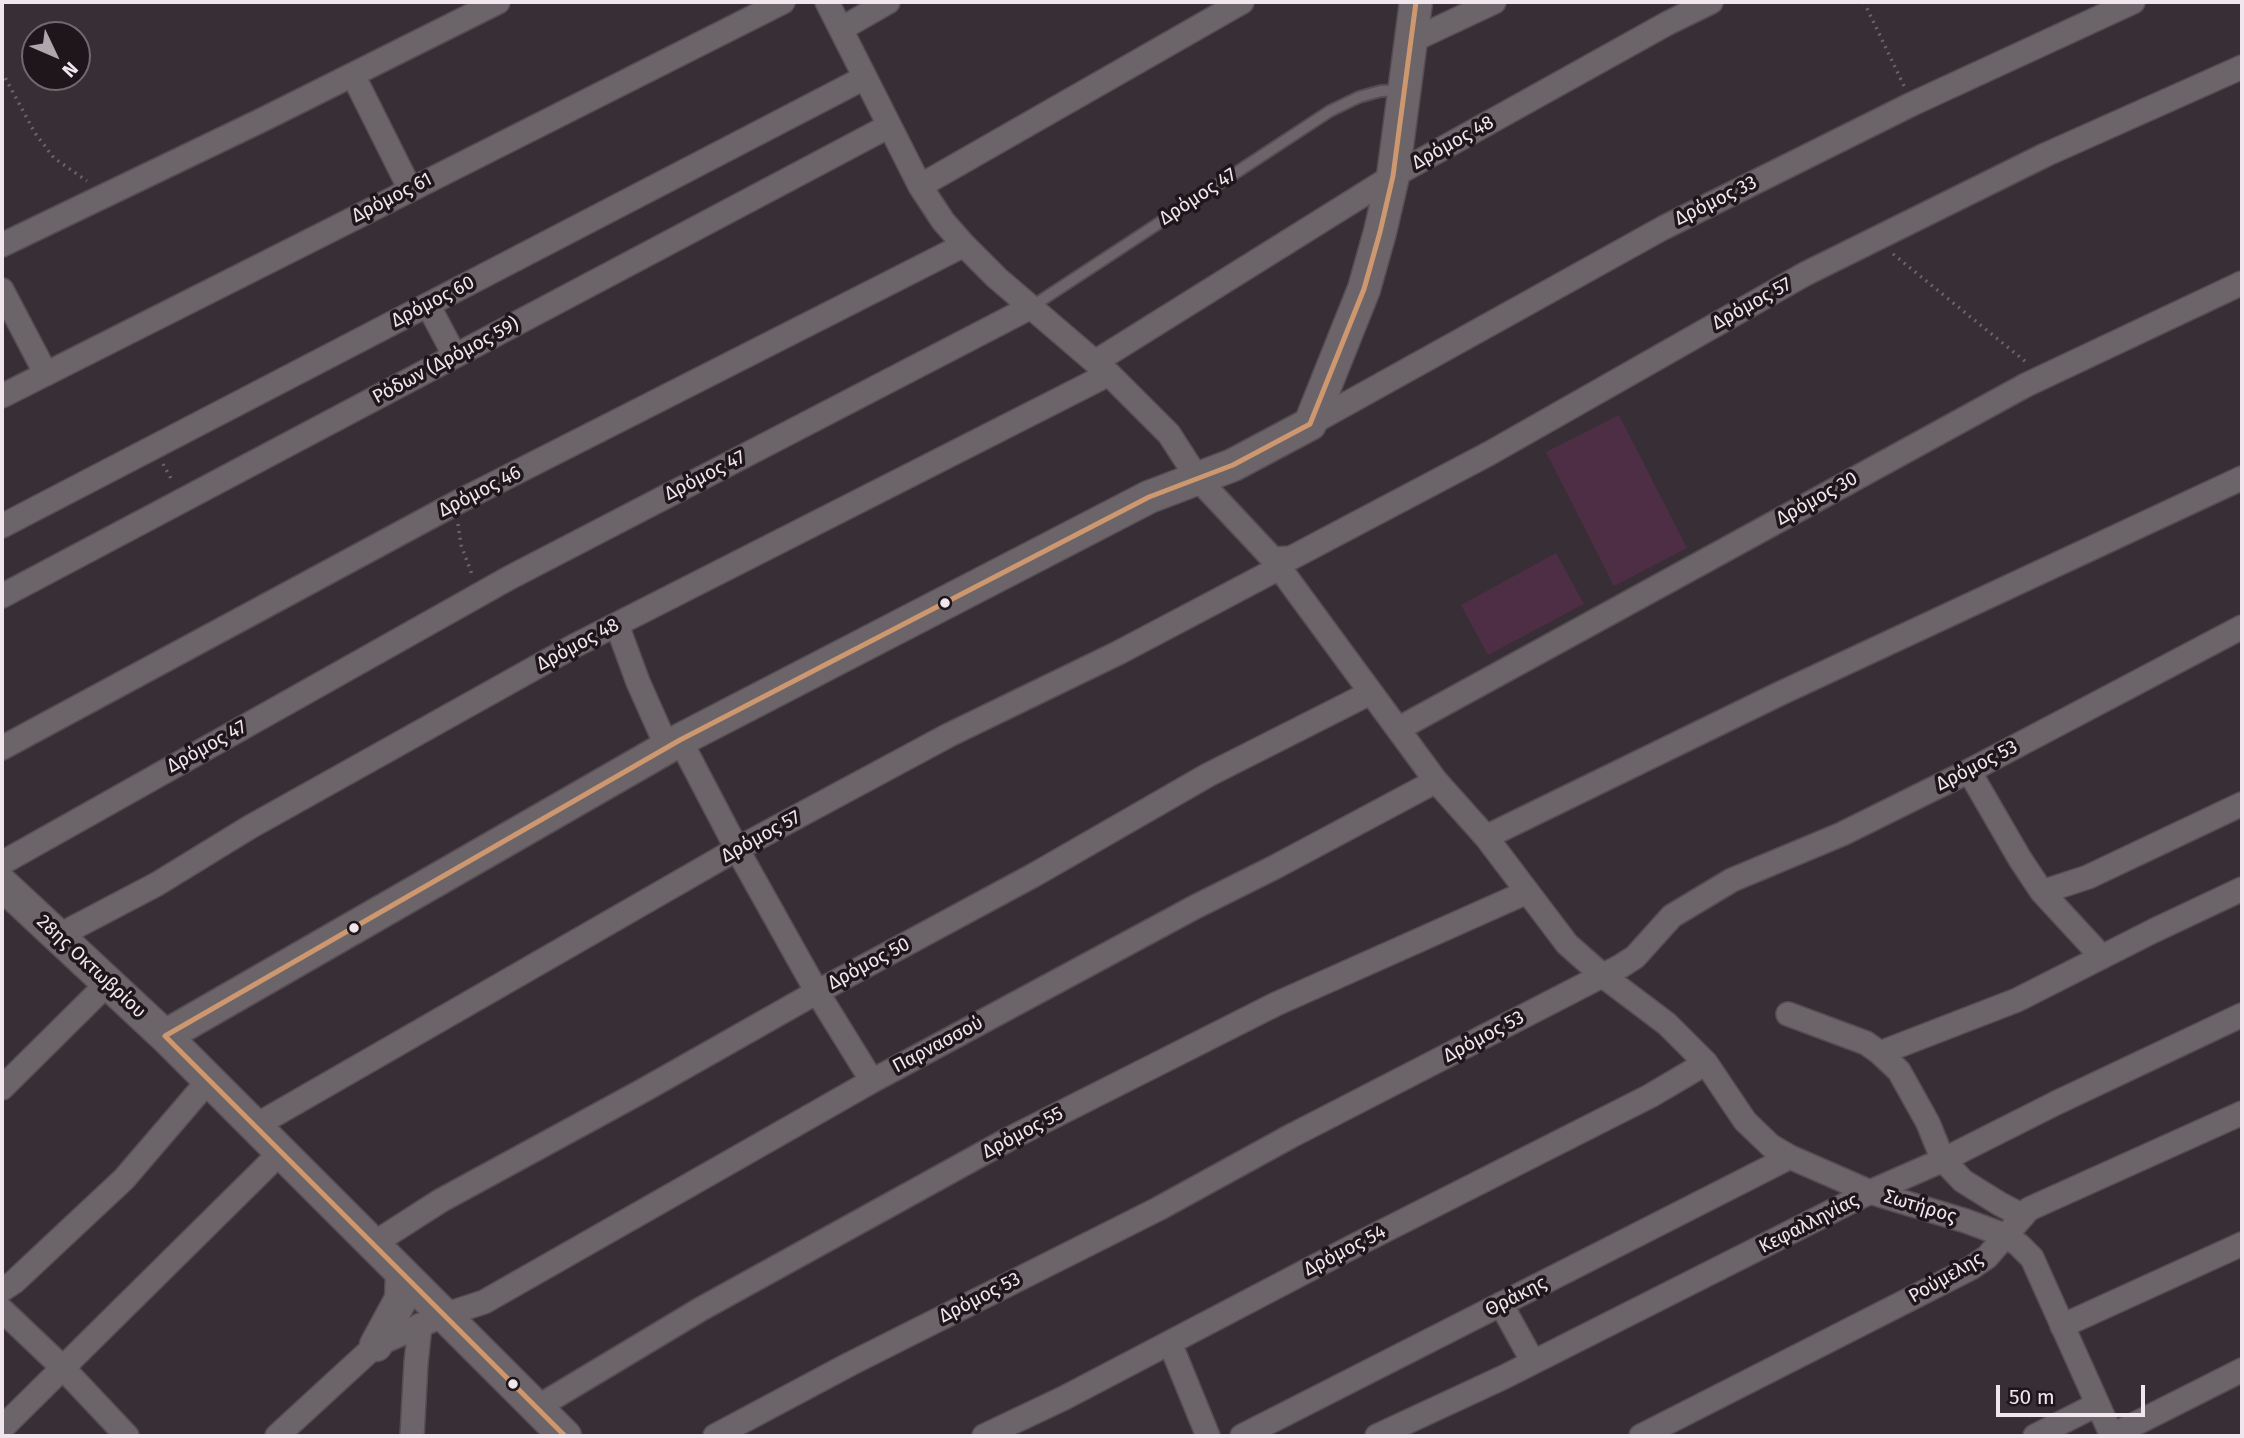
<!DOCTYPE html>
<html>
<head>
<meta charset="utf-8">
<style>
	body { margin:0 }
	#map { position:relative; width:2244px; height:1438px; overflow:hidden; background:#382e35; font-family:"Fira Sans",sans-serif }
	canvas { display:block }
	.frame { position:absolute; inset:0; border:4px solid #f1e6ed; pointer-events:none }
	.north { position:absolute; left:21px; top:21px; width:70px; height:70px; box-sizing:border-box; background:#1e161b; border:2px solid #72696f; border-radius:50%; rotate:134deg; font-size:19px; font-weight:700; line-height:28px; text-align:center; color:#f1e6ed }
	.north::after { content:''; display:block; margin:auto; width:24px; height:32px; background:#b0a6ad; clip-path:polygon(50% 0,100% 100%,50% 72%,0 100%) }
	.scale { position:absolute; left:1996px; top:1385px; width:149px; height:32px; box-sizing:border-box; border:4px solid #f1e6ed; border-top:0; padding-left:9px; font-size:21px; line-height:24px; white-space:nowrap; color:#f1e6ed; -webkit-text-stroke:5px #1e161b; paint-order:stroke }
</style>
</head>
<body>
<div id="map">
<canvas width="2244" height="1438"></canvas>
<div class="frame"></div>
<div class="north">N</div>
<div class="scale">50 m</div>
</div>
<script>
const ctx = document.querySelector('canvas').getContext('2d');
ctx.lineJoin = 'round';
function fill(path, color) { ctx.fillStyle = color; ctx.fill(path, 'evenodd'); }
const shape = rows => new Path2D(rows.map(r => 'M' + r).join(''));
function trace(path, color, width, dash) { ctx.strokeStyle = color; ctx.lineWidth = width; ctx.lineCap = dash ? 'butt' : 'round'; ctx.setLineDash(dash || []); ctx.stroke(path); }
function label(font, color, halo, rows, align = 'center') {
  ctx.font = font + ' "Fira Sans",sans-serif'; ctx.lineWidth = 7; ctx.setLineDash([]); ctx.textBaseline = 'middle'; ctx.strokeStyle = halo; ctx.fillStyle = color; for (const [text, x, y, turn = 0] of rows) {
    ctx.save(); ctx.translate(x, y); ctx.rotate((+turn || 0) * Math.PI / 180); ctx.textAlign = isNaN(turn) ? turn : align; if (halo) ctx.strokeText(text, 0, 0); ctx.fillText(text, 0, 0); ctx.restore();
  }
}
fill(shape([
	[1619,415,1687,548,1614,586,1546,452],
	[1556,553,1584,604,1488,655,1461,605]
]), '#4e2e45');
const lane = shape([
	[1031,307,1330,111,1359,97,1381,91,1402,90]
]);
const street = shape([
	[827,2,920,186,943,221,964,245,997,278,1109,374,1169,434,1198,479,1273,559,1436,781,1486,837,1567,944,1602,975,1667,1024,1706,1063,1745,1121,1771,1146,1790,1157,1870,1192,1966,1221,2004,1235,2019,1245,2032,1258,2112,1436],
	[841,29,888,2],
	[1411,41,1494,2],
	[353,75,410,189],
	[920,186,1242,2],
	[2,245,264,119,498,2],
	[2,290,46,374],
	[428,305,455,356],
	[1095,362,1393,176,1668,23,1711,2],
	[2,396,783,2],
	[1310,424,1663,228,1912,104,2133,2],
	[2,526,864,78],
	[1273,559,1291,558,1490,453,1805,274,2045,155,2242,67],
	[2,596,889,126],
	[617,625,638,682,667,747],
	[1398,729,2026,385,2242,283],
	[680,740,737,849,817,992,872,1081],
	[2,748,460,501,964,245],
	[1969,771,2020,859,2042,892,2088,877,2242,804],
	[1486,837,1779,694,2242,478],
	[2,863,509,578,1031,307],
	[2042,892,2102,957],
	[58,936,157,884,250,827,574,646,1109,374],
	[1788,1014,1866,1043,1880,1053,1899,1071,1928,1123,1943,1160,1963,1181,2000,1204,2023,1216],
	[1880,1053,2017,1000,2153,931,2242,889],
	[2,1088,108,983],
	[255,1126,737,849,949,735,1118,653,1279,568],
	[373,1244,440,1201,644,1090,817,992,1034,875,1208,775,1370,693],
	[2,1290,14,1282,124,1179,209,1080],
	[1501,1304,1533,1362],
	[2,1310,62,1367,127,1436],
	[2062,1326,2242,1244],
	[1170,1343,1208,1436],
	[536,1408,701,1309,1009,1139,1276,1004,1527,892],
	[2,1428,281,1152],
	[277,1436,376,1345,444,1315,484,1302,872,1081,1195,907,1275,867,1436,781],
	[412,1436,416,1363,420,1325],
	[715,1436,850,1364,1158,1209,1291,1136,1621,966,1635,957,1672,916,1732,880,1842,834,1969,771,2242,627],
	[984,1436,1064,1398,1354,1246,1650,1096,1706,1063],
	[1242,1436,1790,1157],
	[1377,1436,1504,1377,1870,1192,1943,1160,2056,1103,2242,1015],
	[1641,1436,1971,1268,1987,1257,2029,1209,2242,1113],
	[2035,1436,2096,1405],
	[2111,1436,2242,1370]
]);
const secondary = shape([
	[2,884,165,1036,565,1436],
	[165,1036,680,740,1149,497,1233,465,1310,424,1364,289,1380,232,1393,176,1416,2],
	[376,1345,401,1299,402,1274]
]);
trace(lane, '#554d53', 14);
trace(street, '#554d53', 26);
trace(secondary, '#554d53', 35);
trace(shape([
	[1864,2,1904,86],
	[2,72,35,133,54,158,87,181],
	[1893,254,2026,362],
	[163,464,173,482],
	[458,524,461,545,473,577]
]), '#696467', 3.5, [2, 5]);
trace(lane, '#6b6469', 10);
trace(street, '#6b6469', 23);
trace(secondary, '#6b6469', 32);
trace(shape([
	[565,1436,165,1036,680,740,1149,497,1233,465,1310,424,1364,289,1380,232,1393,176,1416,2]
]), '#cd976f', 5);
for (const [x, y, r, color] of [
	[945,603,6,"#f1e6ed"],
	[354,928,6,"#f1e6ed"],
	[513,1384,6,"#f1e6ed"]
]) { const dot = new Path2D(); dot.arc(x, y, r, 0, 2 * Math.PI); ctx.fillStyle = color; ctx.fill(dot); trace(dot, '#1e161b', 2.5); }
label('19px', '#f1e6ed', '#1e161b', [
	["Δρόμος 48",1453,143,-29],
	["Δρόμος 47",1198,197,-33],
	["Δρόμος 61",392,198,-27],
	["Δρόμος 33",1716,201,-26],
	["Δρόμος 60",433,302,-27],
	["Δρόμος 57",1752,304,-29],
	["Ρόδων (Δρόμος 59)",446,361,-28],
	["Δρόμος 47",705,476,-27],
	["Δρόμος 46",480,492,-27],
	["Δρόμος 30",1817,499,-29],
	["Δρόμος 48",578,645,-28],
	["Δρόμος 47",207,747,-29],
	["Δρόμος 53",1977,766,-27],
	["Δρόμος 57",761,837,-29],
	["Δρόμος 50",869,964,-28],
	["28ης Οκτωβρίου",91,967,43],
	["Δρόμος 53",1484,1037,-28],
	["Παρνασσού",938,1045,-28],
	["Δρόμος 55",1023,1133,-28],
	["Σωτήρος",1920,1207,17],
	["Κεφαλληνίας",1809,1224,-27],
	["Δρόμος 54",1345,1251,-27],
	["Ρούμελης",1946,1278,-30],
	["Θράκης",1516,1297,-27],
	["Δρόμος 53",980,1298,-27]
]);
</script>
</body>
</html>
